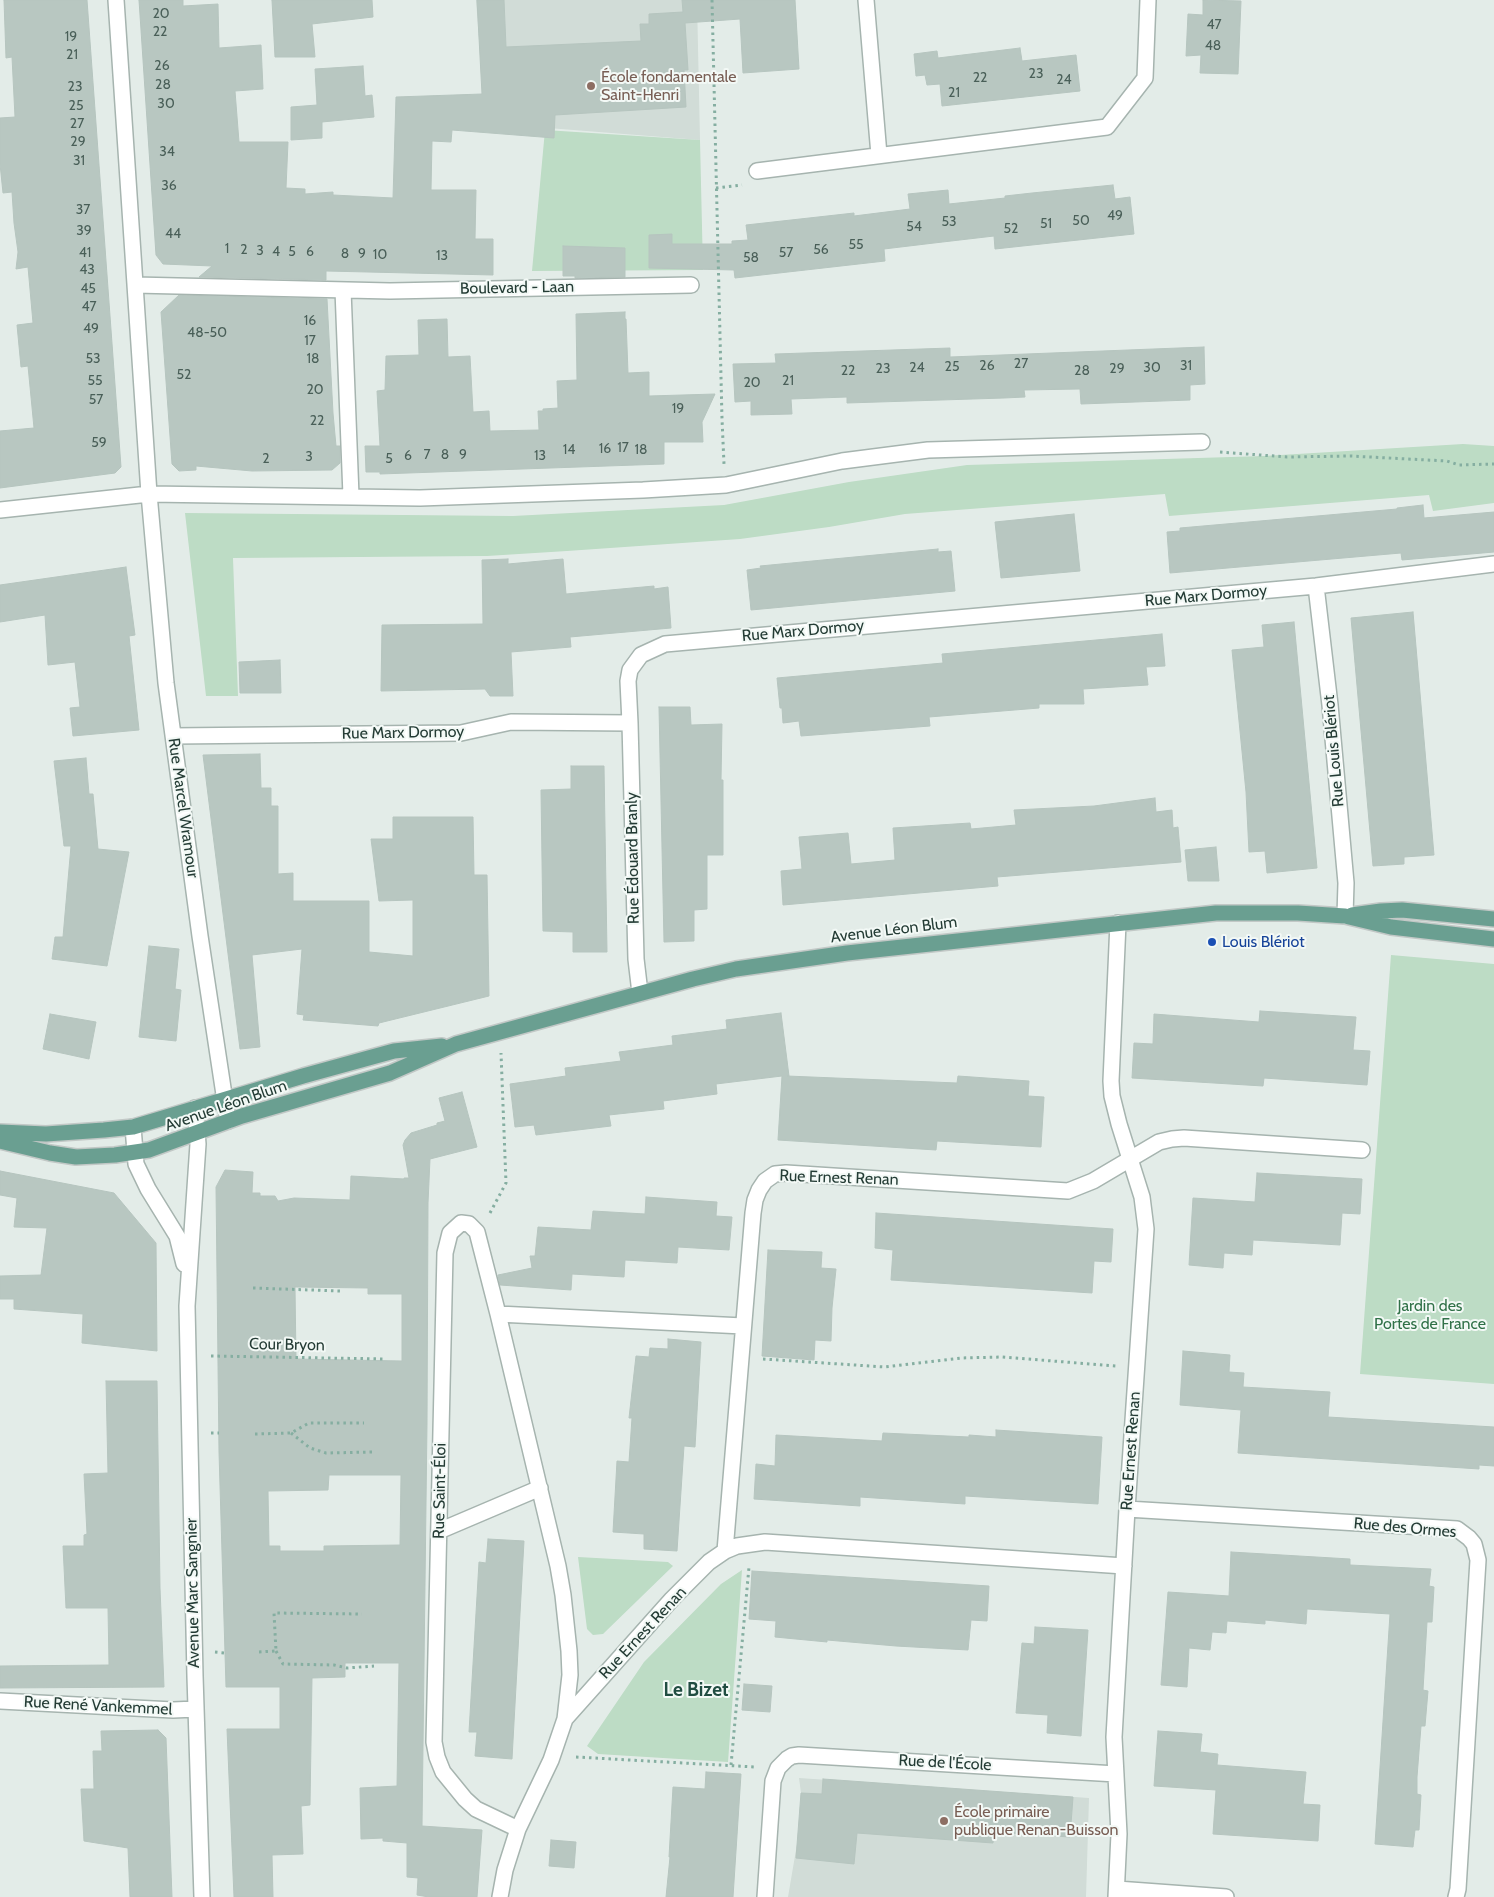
<!DOCTYPE html>
<html>
<head>
<meta charset="utf-8">
<style>
	body { margin:0 }
	canvas { display:block; background:#e3ece8 }
</style>
</head>
<body>
<canvas width="1494" height="1897"></canvas>
<script>
const ctx = document.querySelector('canvas').getContext('2d');
ctx.lineJoin = 'round';
function fill(path, color) { ctx.fillStyle = color; ctx.fill(path, 'evenodd'); }
const shape = rows => new Path2D(rows.map(r => 'M' + r).join(''));
function trace(path, color, width, dash) { ctx.strokeStyle = color; ctx.lineWidth = width; ctx.lineCap = dash ? 'butt' : 'round'; ctx.setLineDash(dash || []); ctx.stroke(path); }
function label(font, color, halo, rows, align = 'center') {
  ctx.font = font + ' Cabin,sans-serif'; ctx.lineWidth = 4; ctx.setLineDash([]); ctx.textBaseline = 'middle'; ctx.strokeStyle = halo; ctx.fillStyle = color; for (const [text, x, y, turn = 0] of rows) {
    ctx.save(); ctx.translate(x, y); ctx.rotate((+turn || 0) * Math.PI / 180); ctx.textAlign = isNaN(turn) ? turn : align; if (halo) ctx.strokeText(text, 0, 0); ctx.fillText(text, 0, 0); ctx.restore();
  }
}
fill(shape([
	[476,0,697,0,700,140,485,123],
	[799,1778,1089,1798,1086,1897,788,1897,797,1844,801,1793]
]), '#d1dcd7');
fill(shape([
	[545,130,700,140,703,270,532,271],
	[1463,444,1494,446,1494,503,1433,511,1429,495,1169,516,1165,494,905,514,829,527,740,539,567,551,487,556,233,558,238,696,206,696,185,513,513,516,724,505,849,482,967,465,1264,456],
	[1391,955,1494,964,1494,1384,1360,1374],
	[578,1557,668,1562,673,1566,603,1634,593,1635,587,1629],
	[742,1570,728,1762,598,1754,587,1746,644,1662,721,1584]
]), '#bddcc5');
const building = shape([
	[4,0,87,0,121,467,115,473,0,488,0,431,34,428,28,366,21,367,17,325,33,323,28,267,16,269,18,252,14,223,12,192,3,193,0,164,0,118,15,117,12,57,6,58,4,0],
	[139,0,183,0,183,6,218,4,219,48,261,45,263,89,235,91,239,142,288,142,286,188,305,189,305,194,333,192,333,195,393,198,396,97,482,94,477,0,504,0,506,47,641,41,640,24,649,24,649,14,683,12,682,0,795,0,799,69,743,73,740,19,685,23,688,70,684,70,686,107,555,115,554,138,452,130,451,142,432,141,431,190,476,190,475,239,493,239,493,275,326,271,326,280,199,277,212,266,163,264,156,255,139,0],
	[272,0,372,0,373,17,312,24,315,57,275,57,272,0],
	[1203,0,1241,1,1238,74,1200,73,1201,55,1186,56,1188,14,1203,15,1203,0],
	[1020,48,1022,61,1076,55,1080,91,942,106,940,84,927,85,925,75,916,76,914,54,937,51,938,58,1020,48],
	[363,66,365,96,372,95,374,117,322,122,322,138,291,140,291,107,317,105,315,69,363,66],
	[1113,185,1115,199,1130,197,1134,234,995,249,994,236,934,243,884,249,885,261,735,278,734,270,649,268,649,235,672,234,672,244,732,244,732,241,748,240,746,225,854,213,854,216,910,209,908,194,948,190,949,204,1005,198,1005,196,1032,193,1113,185],
	[563,246,625,248,625,277,575,278,575,276,563,276,563,246],
	[179,295,327,299,333,413,336,446,340,446,340,463,332,470,252,471,196,466,196,470,179,471,172,464,161,312,179,295],
	[625,312,625,319,626,319,628,373,649,372,649,396,715,394,702,422,703,442,664,442,664,464,380,474,380,472,366,472,365,446,380,446,377,391,385,390,386,356,419,355,418,320,447,319,448,357,470,356,473,412,489,411,490,431,539,430,538,411,543,411,543,409,558,408,557,381,577,380,576,314,625,312],
	[1204,347,1205,384,1190,385,1190,400,1081,404,1080,389,1024,390,1025,397,1004,398,847,403,847,397,791,399,792,414,751,415,751,401,735,402,733,364,776,363,775,354,950,348,950,357,1204,347],
	[1423,505,1424,518,1494,512,1494,552,1402,560,1401,553,1170,573,1167,532,1180,531,1180,528,1397,509,1397,508,1423,505],
	[1074,514,1080,571,1001,578,995,522,1074,514],
	[938,549,938,552,951,551,955,591,751,610,747,570,761,568,760,566,938,549],
	[508,559,508,564,563,559,566,594,654,586,654,589,668,587,671,628,570,637,571,647,511,652,513,696,490,696,485,689,381,691,382,625,483,624,482,560,508,559],
	[126,567,135,635,129,636,139,730,73,736,70,708,80,707,75,662,48,665,45,615,0,622,0,585,126,567],
	[1413,612,1434,855,1404,857,1404,864,1373,866,1351,618,1413,612],
	[1294,622,1317,868,1267,873,1265,851,1249,852,1246,792,1232,650,1264,647,1262,625,1294,622],
	[1162,634,1165,666,1146,667,1148,685,1083,689,1084,704,1039,704,1039,708,929,717,930,726,801,736,799,721,783,723,782,708,780,708,777,678,943,663,942,654,1162,634],
	[280,660,281,693,240,693,239,662,280,660],
	[659,707,690,707,691,725,722,724,721,780,723,780,723,855,707,855,707,909,694,910,694,941,664,942,659,707],
	[260,754,261,788,271,788,271,806,278,806,278,874,293,873,293,901,369,901,369,952,413,956,413,900,379,901,371,839,393,839,393,817,473,817,474,875,487,875,489,996,379,1023,378,1026,303,1020,304,1015,297,1014,302,949,252,955,260,1047,240,1049,203,755,260,754],
	[86,758,89,794,93,794,98,849,129,852,107,966,52,959,55,937,63,937,71,846,64,846,54,761,86,758],
	[571,766,604,766,607,952,573,952,573,932,543,931,541,790,571,789,571,766],
	[1155,798,1156,812,1172,810,1173,828,1178,827,1181,862,997,877,998,886,783,905,781,871,802,869,799,837,848,833,851,864,895,860,893,828,970,823,971,829,1016,825,1014,810,1094,806,1155,798],
	[1216,847,1219,881,1188,881,1185,850,1216,847],
	[149,946,179,949,175,989,181,990,176,1041,139,1037,149,946],
	[1260,1011,1356,1017,1353,1050,1370,1051,1367,1085,1264,1078,1263,1086,1132,1078,1134,1043,1153,1044,1154,1014,1259,1022,1260,1011],
	[781,1013,789,1076,787,1076,957,1083,958,1076,1029,1081,1028,1096,1044,1097,1041,1147,937,1141,936,1150,778,1140,782,1076,716,1084,717,1094,663,1101,664,1109,609,1115,611,1126,536,1135,534,1125,515,1127,510,1084,566,1076,565,1068,621,1061,619,1052,673,1045,672,1036,727,1029,726,1020,781,1013],
	[50,1014,96,1022,89,1059,43,1049,50,1014],
	[462,1092,477,1147,430,1159,428,1203,427,1423,422,1826,482,1830,477,1897,429,1897,417,1895,418,1878,407,1877,407,1843,383,1841,383,1838,361,1839,360,1788,397,1786,399,1663,345,1663,345,1677,312,1678,310,1805,301,1806,303,1854,272,1855,273,1897,234,1897,227,1729,280,1729,280,1687,226,1687,219,1452,216,1187,225,1170,253,1172,252,1193,260,1193,260,1196,275,1196,278,1201,294,1198,350,1200,351,1176,404,1179,404,1178,409,1178,403,1145,405,1140,411,1133,437,1125,437,1123,445,1121,439,1098,462,1092],
	[295,1287,368,1288,368,1294,402,1294,402,1361,296,1359,295,1287],
	[329,1475,401,1475,400,1545,324,1546,324,1551,280,1551,280,1546,269,1546,268,1491,328,1490,329,1475],
	[0,1171,114,1193,156,1243,157,1351,82,1343,83,1314,14,1309,14,1299,0,1299,0,1276,41,1275,47,1228,14,1227,17,1198,0,1195,0,1171],
	[1257,1173,1362,1179,1360,1214,1342,1213,1340,1245,1253,1240,1252,1255,1224,1253,1223,1268,1189,1265,1193,1198,1255,1202,1257,1173],
	[646,1197,717,1202,716,1216,732,1217,729,1250,678,1247,677,1263,625,1260,624,1277,572,1274,571,1290,500,1285,498,1275,532,1268,530,1256,535,1256,538,1227,591,1230,593,1211,645,1214,646,1197],
	[876,1213,1113,1229,1111,1262,1094,1261,1092,1293,891,1280,893,1250,875,1248,876,1213],
	[768,1250,822,1252,821,1268,836,1269,832,1308,831,1341,815,1340,814,1360,762,1356,768,1250],
	[668,1339,701,1342,695,1447,684,1446,677,1551,644,1549,644,1534,613,1532,617,1461,629,1462,632,1418,629,1418,636,1356,649,1357,650,1348,668,1349,668,1339],
	[1183,1351,1230,1355,1229,1372,1244,1373,1243,1387,1330,1392,1328,1417,1494,1427,1494,1466,1479,1465,1479,1469,1238,1453,1241,1410,1180,1405,1183,1351],
	[106,1381,157,1381,160,1588,164,1687,0,1688,0,1666,109,1665,108,1608,66,1608,63,1546,84,1546,84,1535,87,1534,84,1474,108,1473,106,1381],
	[996,1430,1102,1437,1098,1504,965,1496,965,1504,860,1497,860,1506,754,1499,756,1464,775,1466,776,1435,882,1441,883,1433,969,1437,969,1435,996,1437,996,1430],
	[488,1539,524,1541,512,1759,475,1756,477,1732,469,1732,479,1562,486,1563,488,1539],
	[1231,1552,1350,1559,1350,1565,1431,1569,1429,1586,1434,1587,1432,1622,1427,1622,1423,1690,1428,1691,1425,1726,1421,1726,1417,1777,1417,1794,1421,1795,1420,1812,1419,1830,1415,1830,1413,1847,1375,1844,1390,1614,1307,1609,1306,1624,1265,1620,1265,1624,1227,1621,1226,1633,1212,1632,1210,1650,1189,1648,1187,1687,1161,1685,1168,1592,1229,1596,1231,1552],
	[752,1571,989,1586,987,1621,971,1620,968,1650,896,1646,827,1640,827,1642,775,1637,776,1621,749,1619,752,1571],
	[1035,1627,1088,1630,1081,1736,1047,1733,1048,1715,1016,1713,1022,1643,1034,1644,1035,1627],
	[744,1684,772,1686,770,1712,742,1710,744,1684],
	[158,1730,166,1738,172,1897,130,1897,128,1848,84,1841,81,1789,94,1789,93,1751,102,1751,101,1731,158,1730],
	[1158,1731,1202,1734,1200,1752,1218,1754,1217,1765,1306,1772,1303,1804,1320,1805,1318,1841,1213,1834,1216,1790,1154,1786,1158,1731],
	[706,1772,741,1774,733,1897,666,1897,670,1857,669,1857,673,1787,705,1789,706,1772],
	[823,1779,1073,1797,1070,1837,994,1832,993,1843,857,1833,854,1864,796,1858,801,1793,822,1794,823,1779],
	[551,1840,576,1842,574,1868,549,1866,551,1840]
]);
fill(building, '#b8c7c1');
trace(building, '#b6c5bf', 1);
const street = shape([
	[116,0,149,494,166,683,200,936,228,1121],
	[866,0,879,155],
	[757,171,1107,127,1145,78,1148,0],
	[135,285,390,291,691,285],
	[343,290,351,496],
	[0,510,149,494,420,498,643,490,726,485,842,461,928,450,1202,442],
	[1316,586,1330,705,1346,883,1345,916],
	[630,723,636,959,640,993],
	[173,736,461,733,511,722,630,723,628,681,630,670,641,655,665,644,1316,586,1494,564],
	[195,1108,198,1144,187,1306,195,1676,202,1897],
	[133,1127,136,1164,148,1189,177,1236,184,1264],
	[498,1314,743,1326],
	[1127,1509,1457,1529,1469,1538,1474,1544,1478,1560,1458,1889,1456,1897],
	[439,1531,540,1488],
	[725,1551,753,1213,755,1200,759,1190,765,1181,775,1174,786,1173,1068,1191,1093,1181,1159,1142,1172,1139,1184,1138,1362,1150],
	[0,1701,173,1710,196,1709],
	[565,1719,672,1599,709,1562,725,1551,737,1546,765,1542,1124,1566],
	[1117,1889,1226,1897],
	[500,1897,505,1870,518,1829,551,1760,565,1719,570,1675,569,1651,563,1595,558,1566,498,1314,477,1232,469,1224,461,1223,450,1233,445,1253,434,1742,437,1757,443,1772,465,1799,476,1809,518,1829],
	[765,1897,773,1781,778,1768,787,1759,792,1756,799,1755,1116,1774],
	[1116,1897,1119,1834,1114,1737,1127,1509,1146,1229,1142,1197,1119,1124,1112,1096,1111,1081,1118,923]
]);
const primary = shape([
	[1352,915,1381,911,1402,910,1494,919],
	[0,1132,46,1134,104,1130,133,1127,303,1076,394,1051,442,1046],
	[0,1141,50,1153,76,1157,115,1155,149,1150,242,1116,390,1073,456,1044,693,979,736,969,847,953,1216,913,1298,913,1345,916,1391,927,1494,939]
]);
trace(street, '#a6b4af', 18);
trace(primary, '#c2c8c6', 18);
trace(shape([
	[712,0,722,419,724,464],
	[716,188,742,185],
	[1220,452,1287,457,1350,456,1447,461,1459,465,1494,464],
	[490,1213,506,1183,501,1053],
	[253,1288,340,1291],
	[211,1356,385,1359],
	[763,1359,885,1367,961,1358,1002,1357,1116,1366],
	[211,1433,219,1433],
	[291,1433,310,1448,326,1453,374,1452],
	[255,1434,291,1433,309,1423,364,1423],
	[276,1651,283,1664,334,1665,347,1668,374,1666],
	[215,1652,225,1653],
	[259,1652,276,1651,274,1613,362,1614],
	[576,1757,755,1767],
	[731,1765,749,1567]
]), '#85aea1', 3, [2.5, 4]);
trace(street, '#fff', 15);
trace(primary, '#6a9f91', 15);
for (const [x, y, r, color] of [
	[591,86,5,"#8d6e63"],
	[1212,942,5,"#1a4fb4"],
	[944,1821,5,"#8d6e63"]
]) { const dot = new Path2D(); dot.arc(x, y, r, 0, 2 * Math.PI); ctx.fillStyle = color; ctx.fill(dot); trace(dot, '#f3f9f6', 2); }
label('14px', '#495f58', null, [
	["20",161,14],
	["47",1214,25],
	["22",160,32],
	["19",71,37],
	["48",1213,46],
	["21",72,55],
	["26",162,66],
	["23",1036,74],
	["22",980,78],
	["24",1064,80],
	["28",163,85],
	["23",75,87],
	["21",954,93],
	["30",166,104],
	["25",76,106],
	["27",77,124],
	["29",78,142],
	["34",167,152],
	["31",79,161],
	["36",169,186],
	["37",83,210],
	["49",1115,216],
	["50",1081,221],
	["53",949,222],
	["51",1046,224],
	["54",914,227],
	["52",1011,229],
	["39",84,231],
	["44",173,234],
	["55",856,245],
	["1",227,249],
	["2",244,250],
	["56",821,250],
	["3",260,251],
	["4",276,252],
	["5",292,252],
	["6",310,252],
	["41",85,253],
	["57",786,253],
	["8",345,254],
	["9",362,254],
	["10",380,255],
	["13",442,256],
	["58",751,258],
	["43",87,270],
	["45",88,289],
	["47",89,307],
	["16",310,321],
	["49",91,329],
	["48-50",207,333],
	["17",310,341],
	["53",93,359],
	["18",313,359],
	["27",1021,364],
	["26",987,366],
	["31",1186,366],
	["25",952,367],
	["24",917,368],
	["30",1152,368],
	["23",883,369],
	["29",1117,369],
	["22",848,371],
	["28",1082,371],
	["52",184,375],
	["55",95,381],
	["21",788,381],
	["20",752,383],
	["20",315,390],
	["57",96,400],
	["19",678,409],
	["22",317,421],
	["59",99,443],
	["17",623,448],
	["16",605,449],
	["14",569,450],
	["18",641,450],
	["7",427,455],
	["8",445,455],
	["9",463,455],
	["6",408,456],
	["13",540,456],
	["3",309,457],
	["2",266,459],
	["5",389,459]
]);
label('16px', '#785e54', '#f3f9f6', [
	["École fondamentale",601,77],
	["Saint-Henri",601,95],
	["École primaire",954,1812],
	["publique Renan-Buisson",954,1830]
], 'left');
label('16px', '#243c35', '#f3f9f6', [
	["Boulevard - Laan",517,288,-1],
	["Rue Marx Dormoy",1206,596,-5],
	["Rue Marx Dormoy",803,631,-5],
	["Rue Marx Dormoy",403,733,-1],
	["Rue Louis Blériot",1334,751,-95],
	["Rue Marcel Wramour",183,808,82],
	["Rue Édouard Branly",633,858,-91],
	["Avenue Léon Blum",894,930,-7],
	["Avenue Léon Blum",226,1106,-19],
	["Rue Ernest Renan",839,1178,2],
	["Cour Bryon",287,1345,1],
	["Rue Ernest Renan",1131,1451,-86],
	["Rue Saint-Éloi",440,1491,-89],
	["Rue des Ormes",1405,1528,5],
	["Avenue Marc Sangnier",193,1593,-91],
	["Rue Ernest Renan",643,1633,-47],
	["Rue René Vankemmel",98,1706,3],
	["Rue de l'École",945,1763,3]
]);
label('16px', '#164399', '#f3f9f6', [
	["Louis Blériot",1222,942]
], 'left');
label('16px', '#307148', '#f3f9f6', [
	["Jardin des",1430,1306],
	["Portes de France",1430,1324]
]);
label('bold 19px', '#214d42', '#f3f9f6', [
	["Le Bizet",696,1690]
]);
</script>
</body>
</html>
